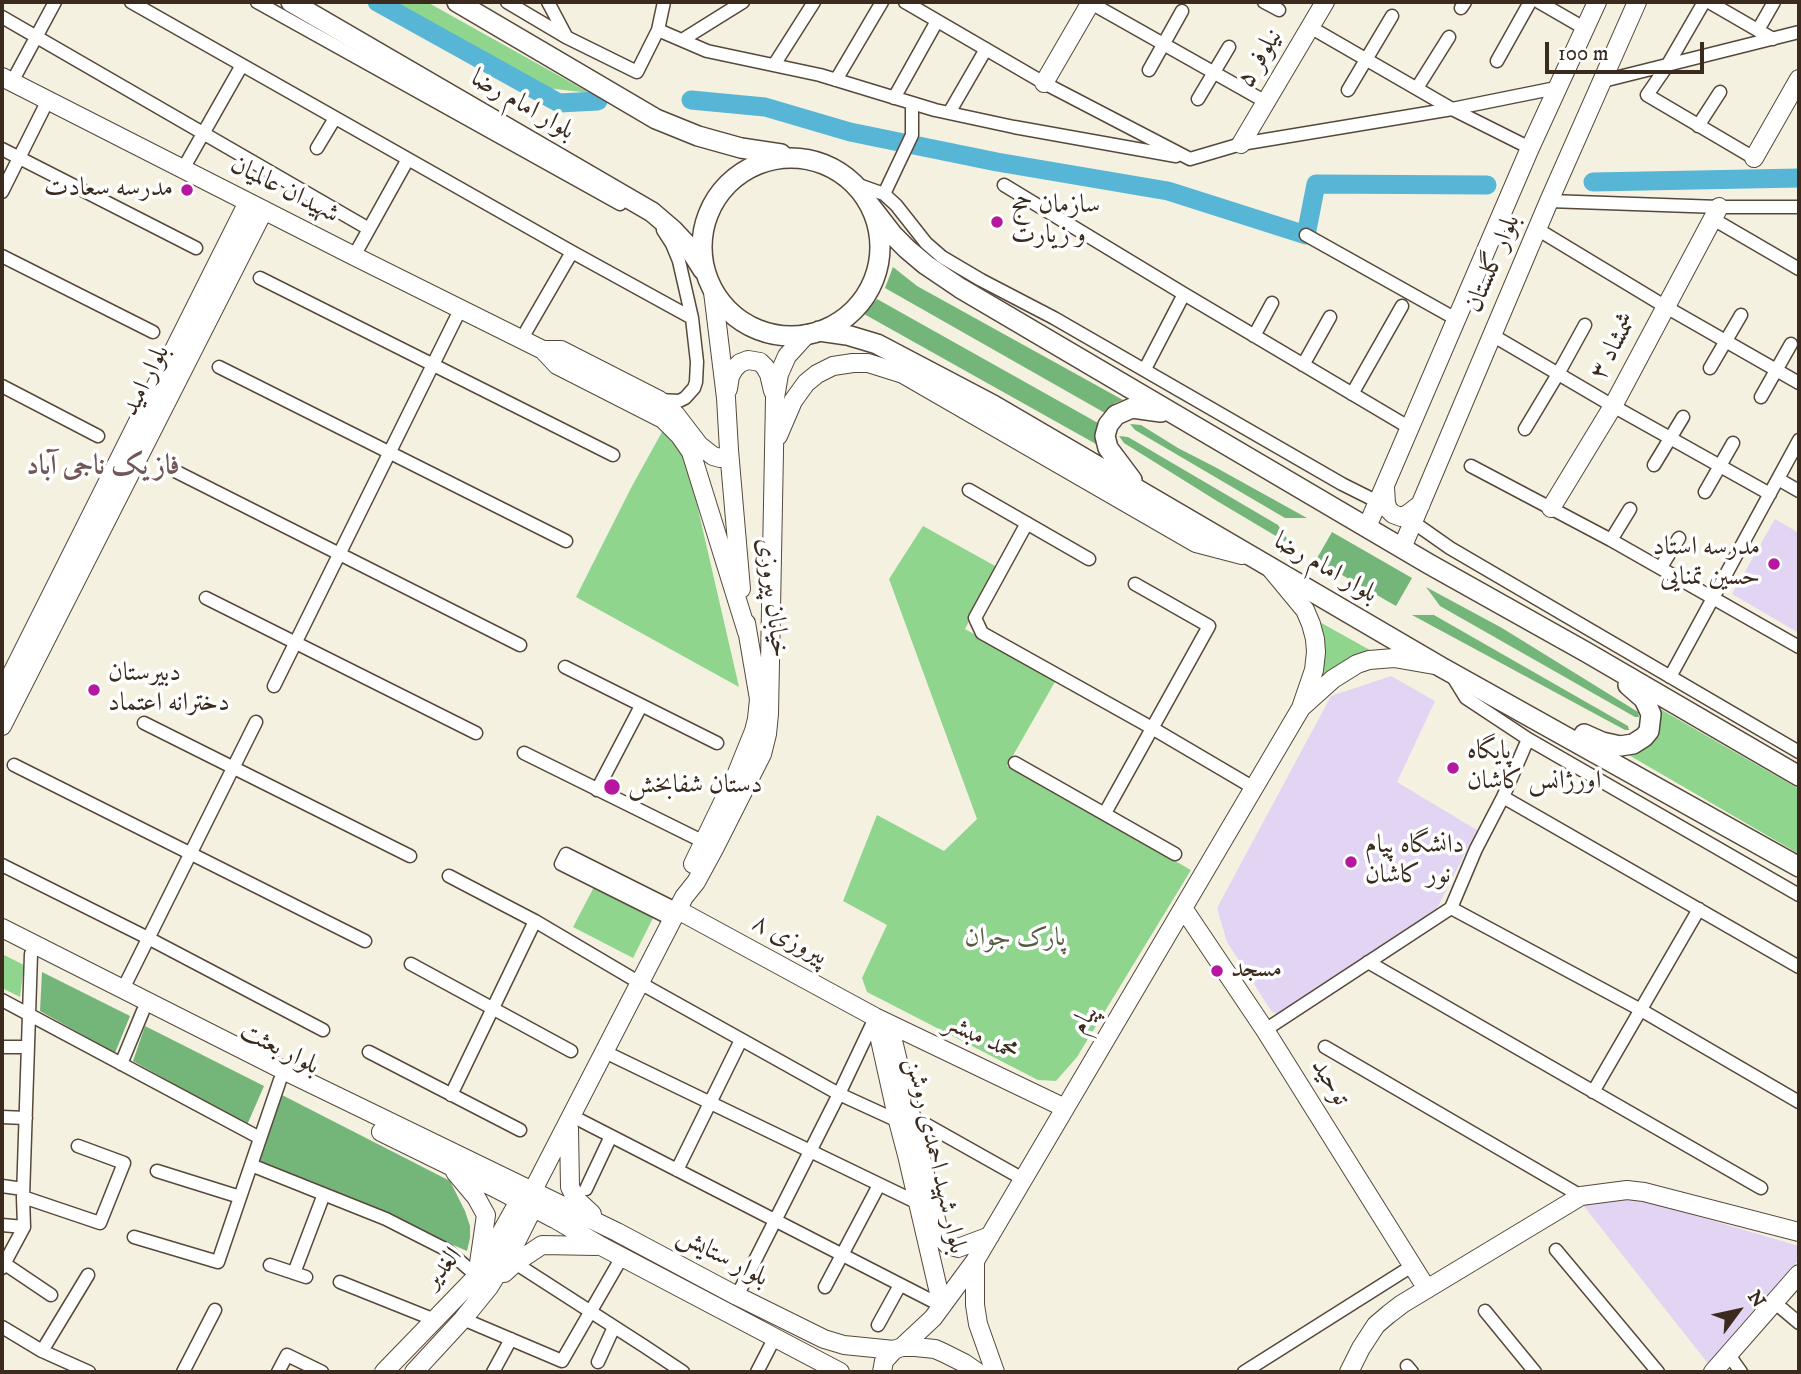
<!DOCTYPE html>
<html>
<head>
<meta charset="utf-8">
<style>
	body { margin:0 }
	#map { position:relative; width:1801px; height:1374px; overflow:hidden; background:#f5f1e0; font-family:"IM FELL DW Pica",serif }
	canvas { display:block }
	.frame { position:absolute; inset:0; border:4px solid #3b2a1e; pointer-events:none }
	.north { position:absolute; left:1703px; top:1276px; width:70px; height:70px; -webkit-text-stroke:5px #fff; paint-order:stroke; rotate:57deg; font-size:19px; font-weight:700; line-height:28px; text-align:center; color:#3b2a1e }
	.north::after { content:''; display:block; margin:auto; width:24px; height:32px; background:#3b2a1e; clip-path:polygon(50% 0,100% 100%,50% 72%,0 100%) }
	.scale { position:absolute; left:1545px; top:42px; width:159px; height:32px; box-sizing:border-box; border:4px solid #3b2a1e; border-top:0; padding-left:9px; font-size:21px; line-height:24px; white-space:nowrap; color:#3b2a1e; -webkit-text-stroke:5px #fff; paint-order:stroke }
</style>
</head>
<body>
<div id="map">
<canvas width="1801" height="1374"></canvas>
<div class="frame"></div>
<div class="north">N</div>
<div class="scale">100 m</div>
</div>
<script>
const ctx = document.querySelector('canvas').getContext('2d');
ctx.lineJoin = 'round';
function fill(path, color) { ctx.fillStyle = color; ctx.fill(path, 'evenodd'); }
const shape = rows => new Path2D(rows.map(r => 'M' + r).join(''));
function trace(path, color, width, dash) { ctx.strokeStyle = color; ctx.lineWidth = width; ctx.lineCap = dash ? 'butt' : 'round'; ctx.setLineDash(dash || []); ctx.stroke(path); }
function label(font, color, halo, rows, align = 'center') {
  ctx.font = font + ' "IM FELL DW Pica",Amiri,serif'; ctx.lineWidth = 7; ctx.setLineDash([]); ctx.textBaseline = 'middle'; ctx.strokeStyle = halo; ctx.fillStyle = color; for (const [text, x, y, turn = 0] of rows) {
    ctx.save(); ctx.translate(x, y); ctx.rotate((+turn || 0) * Math.PI / 180); ctx.textAlign = isNaN(turn) ? turn : align; if (halo) ctx.strokeText(text, 0, 0); ctx.fillText(text, 0, 0); ctx.restore();
  }
}
fill(shape([
	[1775,519,1799,533,1799,633,1732,594],
	[1391,676,1435,701,1397,782,1477,830,1434,914,1281,1014,1272,1012,1227,942,1217,908,1331,696],
	[1628,1196,1799,1246,1799,1259,1710,1366,1583,1205]
]), '#e2d4f3');
fill(shape([
	[395,2,427,2,590,93,538,87],
	[663,430,684,448,739,687,576,597,631,488],
	[923,526,997,567,965,629,1056,680,1007,766,1191,870,1077,1057,1056,1081,1038,1080,867,992,862,978,887,925,843,901,877,815,944,851,977,819,889,579],
	[1316,620,1377,654,1323,681,1316,679],
	[1655,706,1799,789,1799,854,1627,754],
	[594,887,653,918,633,958,573,927],
	[2,954,24,965,20,997,2,988]
]), '#90d58e');
fill(shape([
	[893,267,917,286,1123,400,1115,403,1105,413,885,288],
	[877,299,1098,423,1096,432,1096,444,864,314],
	[1130,424,1141,425,1178,448,1215,467,1307,518,1285,518,1135,430],
	[1119,436,1128,437,1278,525,1291,545,1217,501,1124,443],
	[1332,532,1412,578,1396,606,1316,560],
	[1426,587,1502,628,1638,712,1639,717,1635,717,1440,606],
	[1412,615,1434,615,1628,726,1629,730,1625,730],
	[42,972,130,1016,115,1053,40,1011],
	[145,1026,264,1086,247,1125,133,1061],
	[282,1095,450,1181,465,1211,470,1226,470,1238,467,1251,260,1161]
]), '#74b679');
trace(shape([
	[377,2,559,103,598,101],
	[691,100,765,107,850,132,997,162,1168,191,1306,235,1316,184,1487,185],
	[1593,182,1799,178]
]), '#57b5d5', 19);
const street = shape([
	[131,2,572,252,692,318],
	[257,2,620,204],
	[507,2,566,37,637,72,658,30,664,2],
	[548,2,566,36],
	[905,2,1044,83,1190,159,1241,144,1452,109,1556,88],
	[1089,2,1266,102],
	[1264,2,1279,10],
	[1539,2,1584,28],
	[1704,2,1667,66,1647,95,1754,158],
	[1709,2,1773,39],
	[1461,8,1465,2],
	[2,17,369,229],
	[1310,27,1452,109,1530,148],
	[658,30,707,51,820,75,935,110,1014,127,1176,156],
	[1758,30,1774,2],
	[682,40,743,2],
	[1497,61,1530,2],
	[774,65,814,2],
	[1149,70,1182,11],
	[836,80,882,2],
	[1603,81,1799,32],
	[12,82,55,2],
	[1417,88,1449,37],
	[1348,90,1392,16],
	[894,98,937,21],
	[1198,99,1229,47],
	[949,113,986,49],
	[1698,126,1720,92],
	[317,148,335,118],
	[2,149,196,248],
	[183,169,242,65],
	[853,183,884,194,896,205,926,243,942,257,981,280,1054,318,1342,484,1378,502],
	[1004,185,1184,294,1410,428],
	[2,192,48,100],
	[884,194,912,135,912,103],
	[1549,201,1719,207,1799,207],
	[1713,219,1799,269],
	[1537,229,1666,307,1799,383],
	[1306,235,1456,319],
	[2,256,153,332],
	[354,256,408,159],
	[260,278,613,455],
	[1492,335,1613,406,1770,494],
	[1254,336,1272,303],
	[521,340,572,252],
	[1303,365,1330,317],
	[219,367,566,541],
	[1710,368,1741,315],
	[1145,369,1184,294],
	[2,386,98,436],
	[1352,394,1402,306],
	[1761,397,1791,344],
	[659,400,679,401,685,398,694,388,696,382,697,362,692,318,679,261,672,244,663,230],
	[1525,429,1558,374,1585,325],
	[1654,465,1683,417],
	[1471,466,1611,540,1799,647],
	[167,467,520,645],
	[1778,479,1799,491],
	[969,490,1089,559],
	[1705,492,1733,443],
	[1413,522,1450,548,1799,752],
	[1027,523,975,618,982,633,1152,728,1254,788],
	[1611,540,1630,509],
	[1661,567,1679,538],
	[206,598,476,733],
	[565,667,717,743],
	[1453,677,1466,698,1528,739,1799,895],
	[1670,677,1799,440],
	[274,686,460,310],
	[144,723,410,856],
	[524,753,704,842],
	[1015,763,1175,854],
	[14,765,365,941],
	[597,790,641,706],
	[1503,797,1799,967],
	[1105,813,1209,626,1135,584],
	[2,865,148,938,323,1030],
	[449,876,535,921,640,983,839,1094,898,1121],
	[1451,908,1641,1010,1799,1102],
	[673,920,561,864,566,854,678,910],
	[1368,962,1761,1188],
	[411,964,571,1051],
	[123,989,256,722],
	[2,1000,260,1138],
	[1265,1030,1451,908,1476,849,1503,797,1528,739],
	[2,1047,28,1047],
	[1325,1047,1581,1196],
	[369,1052,520,1130],
	[605,1052,918,1203],
	[121,1064,143,1011],
	[1593,1092,1699,909],
	[451,1095,535,921],
	[572,1116,942,1306],
	[911,1116,1023,1179],
	[2,1117,26,1118],
	[251,1165,386,1219,447,1250,477,1276],
	[677,1170,741,1040],
	[157,1171,240,1197],
	[2,1186,23,1189],
	[586,1189,611,1136],
	[23,1197,100,1223,124,1163,78,1146],
	[2,1225,24,1227],
	[134,1237,218,1262,280,1080],
	[1556,1250,1658,1372],
	[515,1263,644,1346,683,1372],
	[5,1264,51,1295],
	[270,1265,306,1277],
	[2,1268,24,1227,23,1197,31,954],
	[294,1273,324,1194],
	[340,1282,435,1320],
	[825,1287,879,1185],
	[737,1296,839,1094,875,1018],
	[1774,1302,1799,1323],
	[1485,1311,1535,1372],
	[463,1319,562,1361,622,1257],
	[878,1325,900,1285],
	[2,1327,42,1351,89,1372],
	[42,1351,88,1275],
	[1729,1355,1741,1372],
	[598,1362,614,1327],
	[1407,1366,1412,1372],
	[183,1372,215,1310],
	[278,1372,287,1355,322,1372],
	[493,1372,511,1339],
	[757,1372,775,1337],
	[1244,1372,1412,1266]
]);
const secondary = shape([
	[2,77,354,256,543,350,557,365,663,419,680,436,691,452,747,632],
	[1044,83,1091,2],
	[1241,144,1325,2],
	[1754,158,1799,79],
	[713,292,726,398,729,450,741,589],
	[543,350,561,350,659,400,676,415,699,445,713,456,720,458,725,457,728,454,729,450],
	[728,389,730,376,734,369,740,363,748,360,760,362,765,367,769,374,773,391],
	[778,436,793,401,806,383,817,374,833,366,853,363,868,363,903,374,1196,543,1242,555],
	[1385,487,1386,503,1388,509,1393,514,1401,517,1408,514,1421,504],
	[1551,508,1613,406,1719,207],
	[1367,527,1530,148,1597,2],
	[1402,548,1549,201,1637,2],
	[2,693,248,202],
	[1303,706,1333,679,1357,664,1369,660,1394,658,1434,665],
	[2,726,264,210],
	[693,864,737,773,754,731,757,719,759,699,746,623],
	[1183,908,1265,1030,1427,1289],
	[678,910,875,1017,1065,1108],
	[2,928,285,1071,617,1232,737,1296,824,1339,844,1345,894,1350],
	[875,1017,898,1121,907,1155,942,1306],
	[889,1024,940,1236,948,1245,958,1248,990,1236],
	[569,1128,570,1187,576,1199,592,1214],
	[381,1132,495,1188,555,1219,601,1246,840,1372],
	[455,1172,476,1197,486,1215,479,1263],
	[975,1261,975,1305,978,1324,995,1372],
	[504,1273,515,1263,542,1245,596,1246],
	[902,1347,933,1318,975,1261,1301,708,1314,670,1316,652,1315,639,1311,624,1305,610,1271,569],
	[384,1372,477,1276,519,1201,526,1196],
	[414,1372,463,1319,489,1287,512,1250,533,1208,532,1192,684,897,696,882,714,849,762,754,767,734,769,714,775,398,779,374,787,356,807,334],
	[882,1372,884,1361,894,1350,902,1347,915,1347,935,1349,944,1353,964,1363,977,1372],
	[1349,1372,1361,1348,1376,1325,1389,1314,1402,1304,1581,1196,1627,1190,1644,1192,1799,1232],
	[1713,1372,1799,1274]
]);
const primary = shape([
	[291,2,652,212,673,230,687,245,703,270],
	[457,2,656,119,698,136,741,148,781,154],
	'702 247a89 89 0 1 1 178 0a89 89 0 1 1-178 0Z',
	[869,204,893,235,907,249,926,265,960,288,1429,564,1586,652,1799,776],
	[819,331,847,335,877,344,993,405,1441,667,1799,867],
	[1132,480,1108,448,1105,436,1108,425,1116,415,1132,408,1161,412],
	[1584,734,1602,742,1620,746,1633,744,1644,737,1649,731,1651,714,1644,699,1628,685]
]);
trace(street, '#57483b', 15);
trace(secondary, '#57483b', 20);
trace(primary, '#57483b', 22);
trace(street, '#fff', 12);
trace(secondary, '#fff', 18);
trace(primary, '#fff', 19);
for (const [x, y, r, color] of [
	[187,190,7,"#b5179e"],
	[997,222,7,"#b5179e"],
	[1774,564,7,"#b5179e"],
	[94,690,7,"#b5179e"],
	[1453,768,7,"#b5179e"],
	[612,787,9,"#b5179e"],
	[1351,862,7,"#b5179e"],
	[1217,971,7,"#b5179e"]
]) { const dot = new Path2D(); dot.arc(x, y, r, 0, 2 * Math.PI); ctx.fillStyle = color; ctx.fill(dot); trace(dot, '#fff', 2.5); }
label('26px', '#3b2a1e', '#fff', [
	["نیلوفر ۵",1261,59,-59],
	["بلوار امام رضا",522,106,30],
	["شهیدان عالمیان",284,191,27],
	["بلوار گلستان",1494,264,-67],
	["شمشاد ۳",1615,347,-62],
	["بلوار امید",147,381,-63],
	["بلوار امام رضا",1325,569,30],
	["خیابان پیروزی",771,598,83],
	["پیروزی ۸",789,941,28],
	["پیام",1086,1020,-60],
	["محمد مبشر",981,1039,25],
	["بلوار بعثت",279,1050,27],
	["توحید",1329,1083,58],
	["بلوار شهید احمدی روشن",934,1156,77],
	["بلوار ستایش",722,1258,28],
	["الغدیر",444,1269,-50]
]);
label('26px', '#3b2a1e', '#fff', [
	["مدرسه سعادت",173,190,"right"],
	["سازمان حج",1011,207],
	["و زیارت",1011,237],
	["مدرسه استاد",1760,549,"right"],
	["حسین تمنایی",1760,579,"right"],
	["دبیرستان",108,675],
	["دخترانه اعتماد",108,705],
	["پایگاه",1467,753],
	["اورژانس کاشان",1467,783],
	["دستان شفابخش",628,787],
	["دانشگاه پیام",1365,847],
	["نور کاشان",1365,877],
	["مسجد",1231,971]
], 'left');
label('26px', '#545d40', '#fff', [
	["پارک جوان",1015,940]
]);
label('bold 28px', '#71575a', '#fff', [
	["فاز یک ناجی آباد",103,468]
]);
</script>
</body>
</html>
